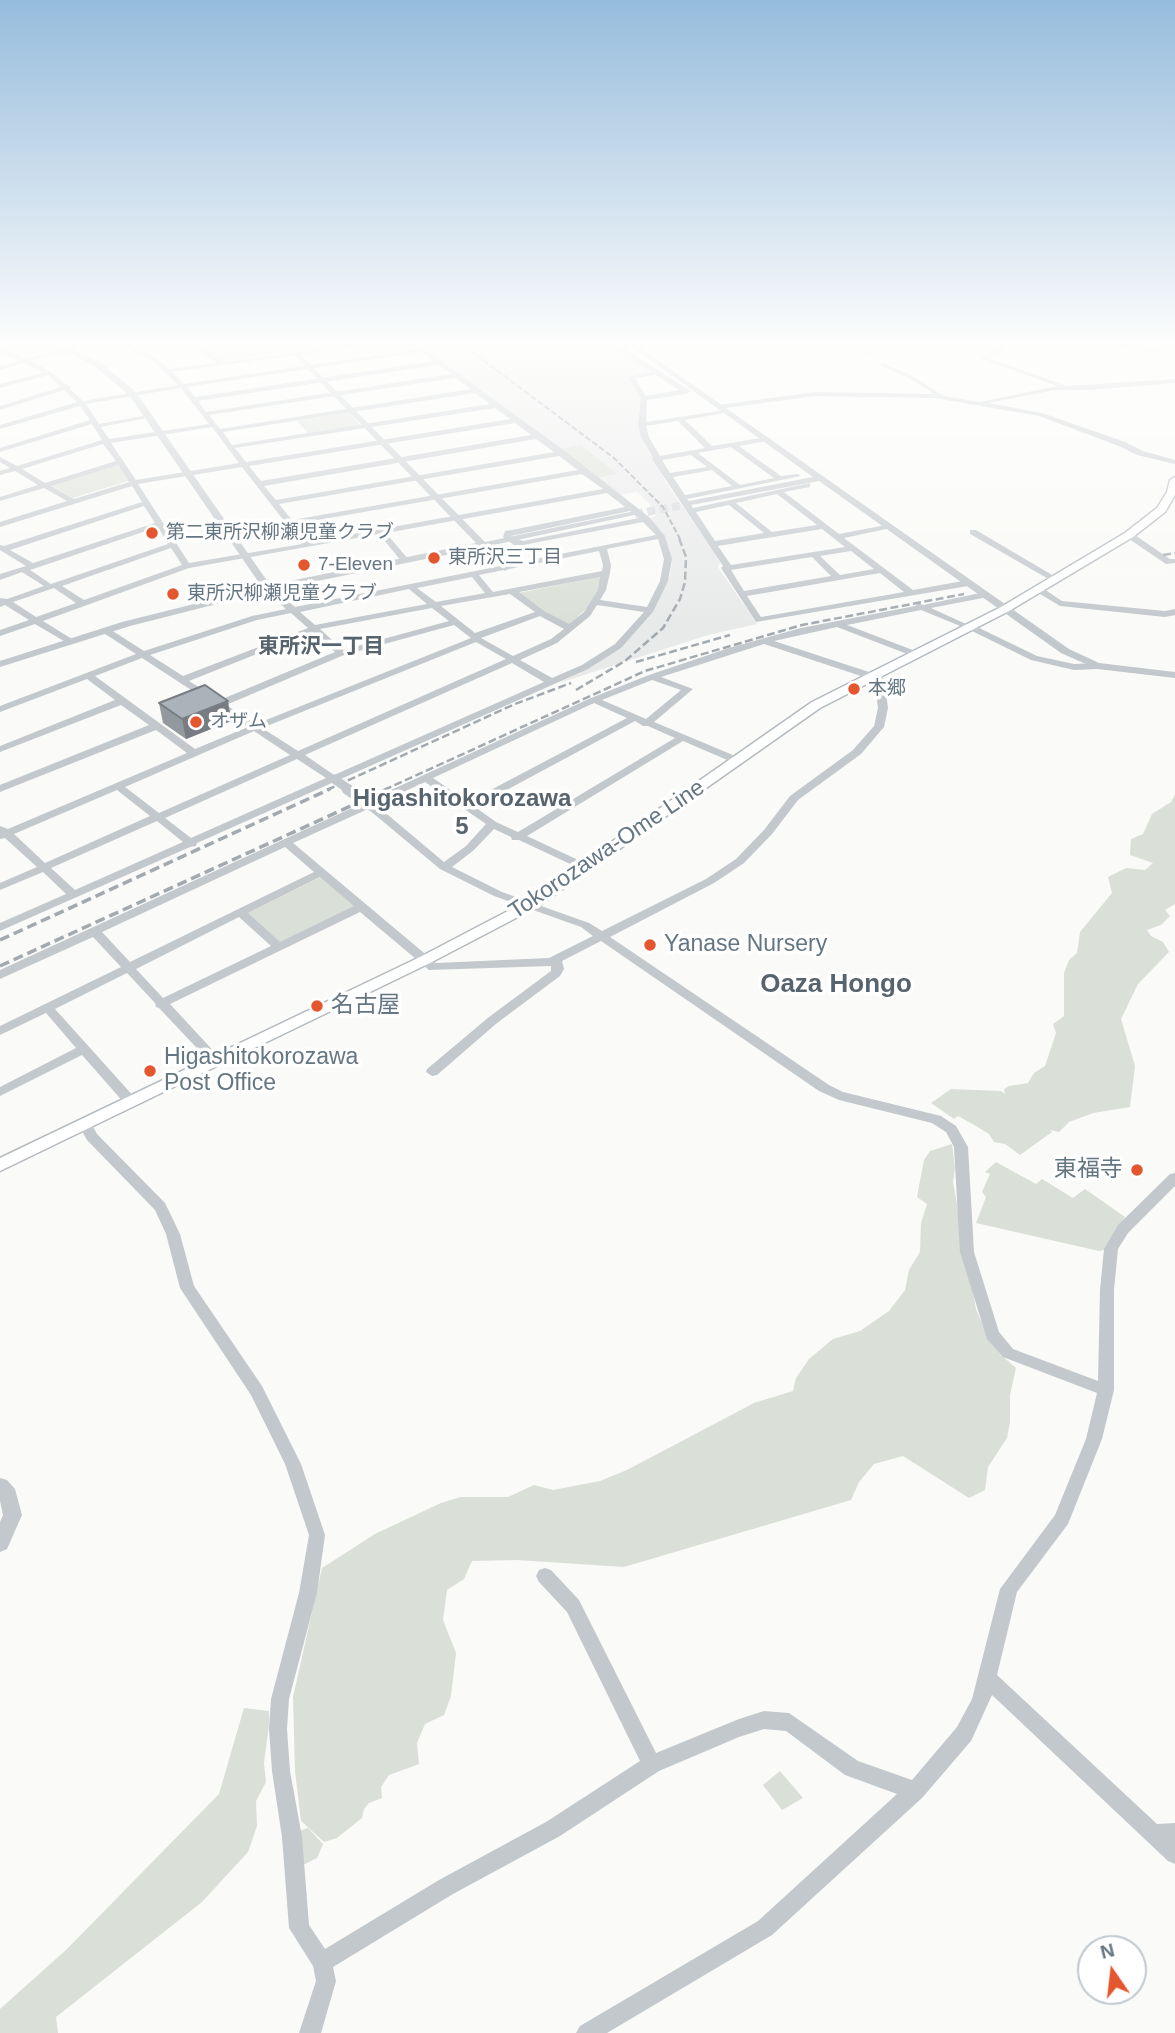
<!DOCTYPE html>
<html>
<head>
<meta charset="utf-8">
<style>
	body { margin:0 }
	#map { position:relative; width:1175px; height:2033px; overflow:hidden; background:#fafaf8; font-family:Arial,sans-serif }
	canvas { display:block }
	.north { position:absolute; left:1077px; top:1935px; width:70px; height:70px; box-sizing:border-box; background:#fff; border:2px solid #c1c8cd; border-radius:50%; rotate:346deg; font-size:19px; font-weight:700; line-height:28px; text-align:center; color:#657683 }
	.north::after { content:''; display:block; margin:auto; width:24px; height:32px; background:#e4572e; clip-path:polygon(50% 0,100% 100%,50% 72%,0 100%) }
</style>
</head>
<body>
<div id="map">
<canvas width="1175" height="2033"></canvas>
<div class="north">N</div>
</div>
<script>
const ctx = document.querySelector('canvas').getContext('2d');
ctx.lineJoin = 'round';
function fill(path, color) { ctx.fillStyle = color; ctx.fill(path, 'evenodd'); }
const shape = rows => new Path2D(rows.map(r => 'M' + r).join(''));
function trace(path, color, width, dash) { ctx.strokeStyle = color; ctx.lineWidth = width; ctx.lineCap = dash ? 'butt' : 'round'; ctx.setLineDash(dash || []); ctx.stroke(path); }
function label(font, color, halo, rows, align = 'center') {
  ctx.font = font + ' Arial,"Noto Sans JP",sans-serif'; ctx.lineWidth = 7; ctx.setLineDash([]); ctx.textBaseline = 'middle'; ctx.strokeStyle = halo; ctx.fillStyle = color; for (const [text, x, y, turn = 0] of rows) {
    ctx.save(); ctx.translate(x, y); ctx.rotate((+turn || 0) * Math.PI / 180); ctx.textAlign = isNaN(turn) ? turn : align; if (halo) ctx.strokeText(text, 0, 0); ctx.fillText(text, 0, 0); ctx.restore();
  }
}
fill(shape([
	[417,342,608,342,651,373,627,377,643,398,644,438,666,483,714,551,720,563,718,567,757,624,708,635,559,683,594,665,622,645,652,614,670,575,672,560,666,538,648,518,656,516,649,503,637,492,620,495]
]), '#e8e9e9');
fill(shape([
	[190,342,350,342,350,343,223,361],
	[702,342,805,342,806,344,744,345,700,350,704,345],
	[836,342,903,342,899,345,880,348,876,352,864,354],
	[350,412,360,425,308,433,297,421],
	[581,445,617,474,599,477,563,449],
	[118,465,128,481,73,498,50,485],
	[598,577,602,578,599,589,590,605,570,624,566,625,544,612,518,593],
	[1175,794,1175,904,1165,910,1170,916,1161,925,1147,930,1151,936,1163,942,1169,952,1138,984,1121,1019,1135,1066,1130,1107,1093,1113,1069,1122,1059,1132,1050,1130,1052,1132,1020,1155,1005,1144,994,1142,989,1134,976,1126,958,1116,954,1119,931,1103,951,1089,1001,1091,1005,1094,1004,1089,1009,1086,1028,1083,1034,1073,1045,1066,1056,1033,1053,1024,1064,1016,1064,973,1069,960,1077,953,1080,932,1112,893,1108,877,1126,868,1145,870,1153,863,1130,855,1131,839,1143,834,1152,814,1171,802],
	[321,877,355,905,354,908,282,943,277,942,246,914],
	[952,1144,955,1168,953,1182,976,1309,987,1335,1000,1354,1016,1368,1010,1395,1010,1422,1007,1438,988,1467,985,1490,969,1498,903,1456,874,1464,859,1482,851,1500,624,1567,517,1560,472,1561,464,1579,447,1590,443,1620,456,1653,451,1696,444,1715,425,1724,417,1743,419,1764,389,1775,381,1787,382,1798,369,1803,364,1809,362,1818,337,1838,324,1842,301,1821,295,1771,293,1697,322,1568,375,1534,441,1503,461,1497,508,1497,534,1485,553,1490,600,1481,627,1470,754,1403,793,1391,796,1378,809,1359,833,1339,860,1331,889,1311,905,1290,909,1270,920,1252,921,1223,927,1204,917,1197,924,1160,930,1151],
	[996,1162,1036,1184,1042,1179,1073,1198,1085,1189,1125,1217,1104,1250,1099,1251,976,1223,986,1197,982,1192,990,1174,985,1172],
	[244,1708,269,1711,269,1725,264,1763,266,1782,256,1801,257,1826,248,1852,202,1902,56,2017,58,2033,0,2033,0,2009,67,1949,219,1794],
	[780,1771,803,1798,782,1810,763,1785],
	[308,1828,323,1844,317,1858,303,1865,299,1831]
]), '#dadfd7');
trace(shape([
	[635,514,689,504]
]), '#d5d9db', 8, [8, 4.5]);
const secondary = shape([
	[1175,477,1175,495,1165,512,1133,537,1009,611,820,708,537,907,430,963,0,1171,0,1158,420,957,527,901,812,702,1001,607,1125,533,1157,508,1167,492,1170,480,1175,477]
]);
trace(secondary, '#b3babf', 3);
fill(shape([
	[88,342,96,342,31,361,51,372,67,385,70,386,70,389,83,401,178,385,151,359,114,342,121,342,134,347,171,342,170,343,140,350,155,357,169,369,217,363,184,342,191,342,224,362,376,342,390,342,172,372,184,384,417,349,409,342,415,342,440,360,444,361,444,363,458,373,461,374,462,376,478,388,481,389,482,391,565,451,649,517,665,536,672,559,668,581,653,612,621,648,588,669,197,843,196,846,190,847,0,931,0,923,66,894,43,872,0,890,0,883,37,867,5,838,0,839,0,826,8,829,187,753,156,730,0,792,0,785,149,725,121,705,0,752,0,746,115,700,87,679,0,712,0,706,136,654,102,632,102,628,108,628,144,651,252,616,286,609,265,590,264,588,268,585,295,607,656,535,643,522,523,545,514,545,503,537,505,531,512,530,625,507,607,493,386,533,409,560,405,562,402,562,379,534,189,568,43,621,72,639,73,641,69,644,35,624,0,636,0,630,29,620,5,605,0,607,0,598,7,599,44,586,22,572,0,580,0,574,26,566,0,550,0,545,4,546,142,502,132,486,0,527,0,522,67,501,44,488,0,501,0,497,38,485,15,471,0,475,0,471,10,468,0,462,0,457,17,466,102,440,92,424,0,452,0,448,90,420,80,406,0,429,0,425,77,402,64,390,0,410,0,406,61,387,48,375,0,388,0,384,43,373,24,363,0,370,0,366,19,361,0,351,0,347,25,359,88,342],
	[422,352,434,361,195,397,187,387,422,352],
	[438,365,451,374,206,412,198,401,438,365],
	[455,378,471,389,220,429,209,415,455,378],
	[181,388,209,424,109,439,101,427,152,417,149,415,99,424,86,404,181,388],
	[475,393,490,404,232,445,223,432,475,393],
	[495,408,510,419,246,462,235,448,495,408],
	[515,423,531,435,261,481,249,466,515,423],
	[212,427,239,463,136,480,111,443,212,427],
	[536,439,554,452,276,500,264,486,536,439],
	[103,444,116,461,45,483,22,469,103,444],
	[559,456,578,470,292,520,279,504,559,456],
	[118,465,129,482,74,499,51,486,118,465],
	[242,467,302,544,189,563,138,484,242,467],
	[582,474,603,489,309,542,295,524,582,474],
	[144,506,155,523,33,563,10,550,144,506],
	[630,511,639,518,523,541,511,536,630,511],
	[158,527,168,544,51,584,30,570,158,527],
	[658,539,664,559,660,581,647,607,600,600,606,590,610,573,611,565,607,549,658,539],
	[171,548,182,565,84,600,62,586,171,548],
	[599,551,603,565,602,571,493,592,479,575,599,551],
	[472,577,485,593,436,602,417,588,472,577],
	[600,577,598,590,584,612,569,624,544,611,519,592,600,577],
	[54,588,76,603,36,617,13,602,54,588],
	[409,589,427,604,315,625,300,612,409,589],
	[510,594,535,612,475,633,441,606,510,594],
	[597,605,644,612,615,644,582,665,552,678,520,660,557,643,590,616,597,605],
	[432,608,449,621,343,650,320,629,432,608],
	[291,613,308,628,183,676,150,655,257,620,291,613],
	[540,616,564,629,551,639,513,656,481,638,540,616],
	[454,625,471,638,256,724,226,705,344,655,454,625],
	[312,632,335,652,220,700,189,681,312,632],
	[476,642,506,659,298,751,262,728,476,642],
	[142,658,248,727,195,749,95,676,142,658],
	[512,663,544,682,334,775,305,755,512,663],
	[254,731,290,755,159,813,125,787,254,731],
	[297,759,326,778,191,838,165,818,297,759],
	[117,790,150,816,45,863,14,834,117,790],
	[157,821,183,842,75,890,51,868,157,821],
	[607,342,614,342,691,391,686,394,647,400,646,422,726,410,727,411,724,413,685,420,712,446,767,437,767,441,739,446,781,476,797,474,801,476,687,499,693,508,810,483,810,487,784,492,839,534,891,524,891,528,844,538,913,590,968,580,972,583,968,586,756,622,721,568,723,566,652,459,653,457,641,437,638,425,641,398,628,377,651,372,607,342],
	[656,375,679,390,646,396,635,378,656,375],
	[678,421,705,448,660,456,649,437,646,426,678,421],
	[731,447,774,478,740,485,698,453,731,447],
	[691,455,707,467,670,473,662,460,691,455],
	[712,470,732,486,685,495,673,477,712,470],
	[777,494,817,525,772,532,736,503,777,494],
	[729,505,764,533,715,541,696,512,729,505],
	[822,529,845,547,731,565,718,546,822,529],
	[851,551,874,569,840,575,820,556,851,551],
	[812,557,831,576,744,591,731,570,812,557],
	[880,573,904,592,761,617,747,596,880,573],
	[1007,342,1014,342,988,358,1067,386,1175,379,1175,383,1089,390,1056,390,988,403,1042,413,1125,442,1143,451,1175,460,1175,464,1137,455,1119,446,1039,416,935,398,815,396,719,409,716,407,719,405,815,392,934,394,909,378,881,366,881,364,883,363,913,376,944,396,980,402,1057,386,980,358,1007,342],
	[1086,342,1100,342,1148,348,1175,346,1175,350,1148,352,1086,342],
	[970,530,976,530,1059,579,1052,581,970,534,970,530],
	[1126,533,1132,533,1170,559,1175,559,1175,563,1166,564,1126,537,1126,533],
	[1035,587,1041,587,1062,601,1165,611,1175,609,1175,615,1165,617,1060,606,1035,591,1035,587],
	[985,592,988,593,988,597,931,608,968,625,973,625,1037,656,1074,664,1097,663,1102,666,1097,669,1074,670,1031,660,970,630,921,610,847,625,918,652,920,654,915,657,837,627,774,641,872,673,873,671,879,671,884,679,888,708,884,727,861,754,798,800,772,834,744,863,714,883,610,937,829,1085,843,1092,941,1116,956,1126,968,1147,974,1252,999,1332,1013,1349,1098,1381,1100,1290,1104,1249,1118,1225,1170,1174,1175,1173,1175,1186,1128,1233,1118,1249,1114,1290,1114,1390,1102,1439,1068,1524,1017,1592,997,1675,1157,1824,1175,1823,1175,1864,1168,1861,992,1695,971,1741,922,1798,772,1935,607,2033,576,2033,580,2026,758,1921,897,1794,845,1775,786,1731,764,1729,739,1737,659,1771,560,1836,453,1894,333,1967,336,1981,321,2033,299,2033,316,1981,313,1966,289,1928,282,1837,272,1771,269,1729,271,1699,299,1593,309,1535,285,1464,251,1395,180,1288,166,1234,155,1210,87,1140,78,1124,80,1121,90,1121,97,1134,165,1203,180,1234,194,1286,262,1386,301,1464,325,1535,317,1593,289,1699,287,1729,290,1771,302,1837,309,1925,325,1949,439,1880,546,1822,640,1761,567,1612,539,1582,536,1576,539,1570,545,1568,551,1570,579,1600,656,1753,739,1719,764,1711,789,1713,858,1761,912,1780,957,1727,972,1699,1000,1589,1055,1515,1086,1439,1097,1393,1003,1357,987,1339,960,1252,954,1147,946,1132,932,1123,839,1100,819,1091,601,941,562,961,564,969,560,976,497,1023,437,1075,432,1076,426,1072,427,1069,489,1017,551,971,551,966,429,970,360,912,170,1004,220,1058,222,1061,216,1065,212,1064,159,1008,156,1007,155,1003,127,973,55,1009,136,1099,137,1102,136,1105,131,1107,126,1105,82,1055,0,1096,0,1087,76,1048,46,1013,0,1035,0,1026,121,967,93,937,0,979,0,970,591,698,649,675,729,648,801,628,915,606,919,603,923,605,985,592],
	[764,644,867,678,874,677,878,708,874,726,853,750,790,796,764,830,736,859,706,879,602,931,589,923,502,892,452,867,474,850,494,829,511,837,512,840,519,840,583,870,591,870,592,868,591,866,527,836,683,741,732,762,740,762,740,758,654,722,693,689,661,677,764,644],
	[652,680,681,690,646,719,602,700,652,680],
	[594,703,627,718,468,802,433,778,594,703],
	[635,721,643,726,648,726,675,738,518,832,496,822,475,807,635,721],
	[425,782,486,824,466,846,444,862,376,805,425,782],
	[368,809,440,869,494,896,581,927,593,936,549,958,436,963,293,843,368,809],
	[285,847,314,872,130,962,102,932,285,847],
	[320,877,354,906,280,942,248,913,320,877],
	[239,917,271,946,163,998,136,969,239,917]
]), '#c3c8cc');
fill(shape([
	[24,342,35,342,0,352,0,348,24,342],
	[48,342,56,342,100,362,135,391,270,585,476,543,293,354,293,350,296,350,485,542,635,511,639,514,489,546,510,568,505,571,480,548,268,591,130,626,0,667,0,661,122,622,262,587,129,395,94,366,48,342],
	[625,342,632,342,1069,649,1099,663,1175,672,1175,678,1097,669,1061,653,819,481,686,506,686,502,689,501,813,477,625,342],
	[0,1478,7,1480,15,1489,22,1515,7,1549,0,1552,0,1522,3,1515,0,1501,0,1478]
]), '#c3c8cc');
fill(secondary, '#fff');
trace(shape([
	[463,345,614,458,663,507,680,539]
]), '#a2aab0', 2, [6, 2.5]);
trace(shape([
	[1163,555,1175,553],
	[636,662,730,635],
	[576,690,625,661,663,628,680,599,685,582,686,557,679,538],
	[327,790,515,704,571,683],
	[384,790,645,671,802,625,964,594]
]), '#a2aab0', 2.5, [8, 3.5]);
trace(shape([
	[0,940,330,789],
	[0,966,388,789]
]), '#a2aab0', 3.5, [10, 5]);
trace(shape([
	[334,779,350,790]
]), '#c3c8cc', 9);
trace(shape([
	[347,789,370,805]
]), '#c3c8cc', 11);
fill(shape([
	[159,703,231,721,186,739,163,723]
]), '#929a9f');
fill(shape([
	[228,701,231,721,186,739,182,719]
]), '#777d82');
const building = shape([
	[205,685,228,701,182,719,159,703,205,685]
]);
fill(building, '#aab3b9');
trace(building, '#777d82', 2);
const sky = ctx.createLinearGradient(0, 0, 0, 626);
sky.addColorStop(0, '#96bcdc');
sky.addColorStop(0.55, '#fdfdfc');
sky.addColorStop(1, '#fdfdfc00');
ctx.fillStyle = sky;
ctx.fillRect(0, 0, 1175, 626);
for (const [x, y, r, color] of [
	[152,533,7,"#e4572e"],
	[434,558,7,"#e4572e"],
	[304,565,7,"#e4572e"],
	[173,594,7,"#e4572e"],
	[854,689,7,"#e4572e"],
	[196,722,7,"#e4572e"],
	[650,945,7,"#e4572e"],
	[317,1006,7,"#e4572e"],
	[150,1071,7,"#e4572e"],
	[1137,1170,7,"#e4572e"]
]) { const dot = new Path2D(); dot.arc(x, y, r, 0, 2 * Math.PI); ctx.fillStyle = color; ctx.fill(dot); trace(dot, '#fff', 2.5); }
label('19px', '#657683', '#fff', [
	["第二東所沢柳瀬児童クラブ",166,533],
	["東所沢三丁目",448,558],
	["7-Eleven",318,565],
	["東所沢柳瀬児童クラブ",187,594],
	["本郷",868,689],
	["オザム",210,722]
], 'left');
label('bold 21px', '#57646e', '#fff', [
	["東所沢一丁目",321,647]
]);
label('23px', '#657683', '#fff', [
	["Tokorozawa-Ome Line",607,850,-34]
]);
label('23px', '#657683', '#fff', [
	["Yanase Nursery",664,945],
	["名古屋",331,1006],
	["Higashitokorozawa",164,1058],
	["Post Office",164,1084],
	["東福寺",1123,1170,"right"]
], 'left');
label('bold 24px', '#57646e', '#fff', [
	["Higashitokorozawa",462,799],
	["5",462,827]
]);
label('bold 26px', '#57646e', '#fff', [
	["Oaza Hongo",836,985]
]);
</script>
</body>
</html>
